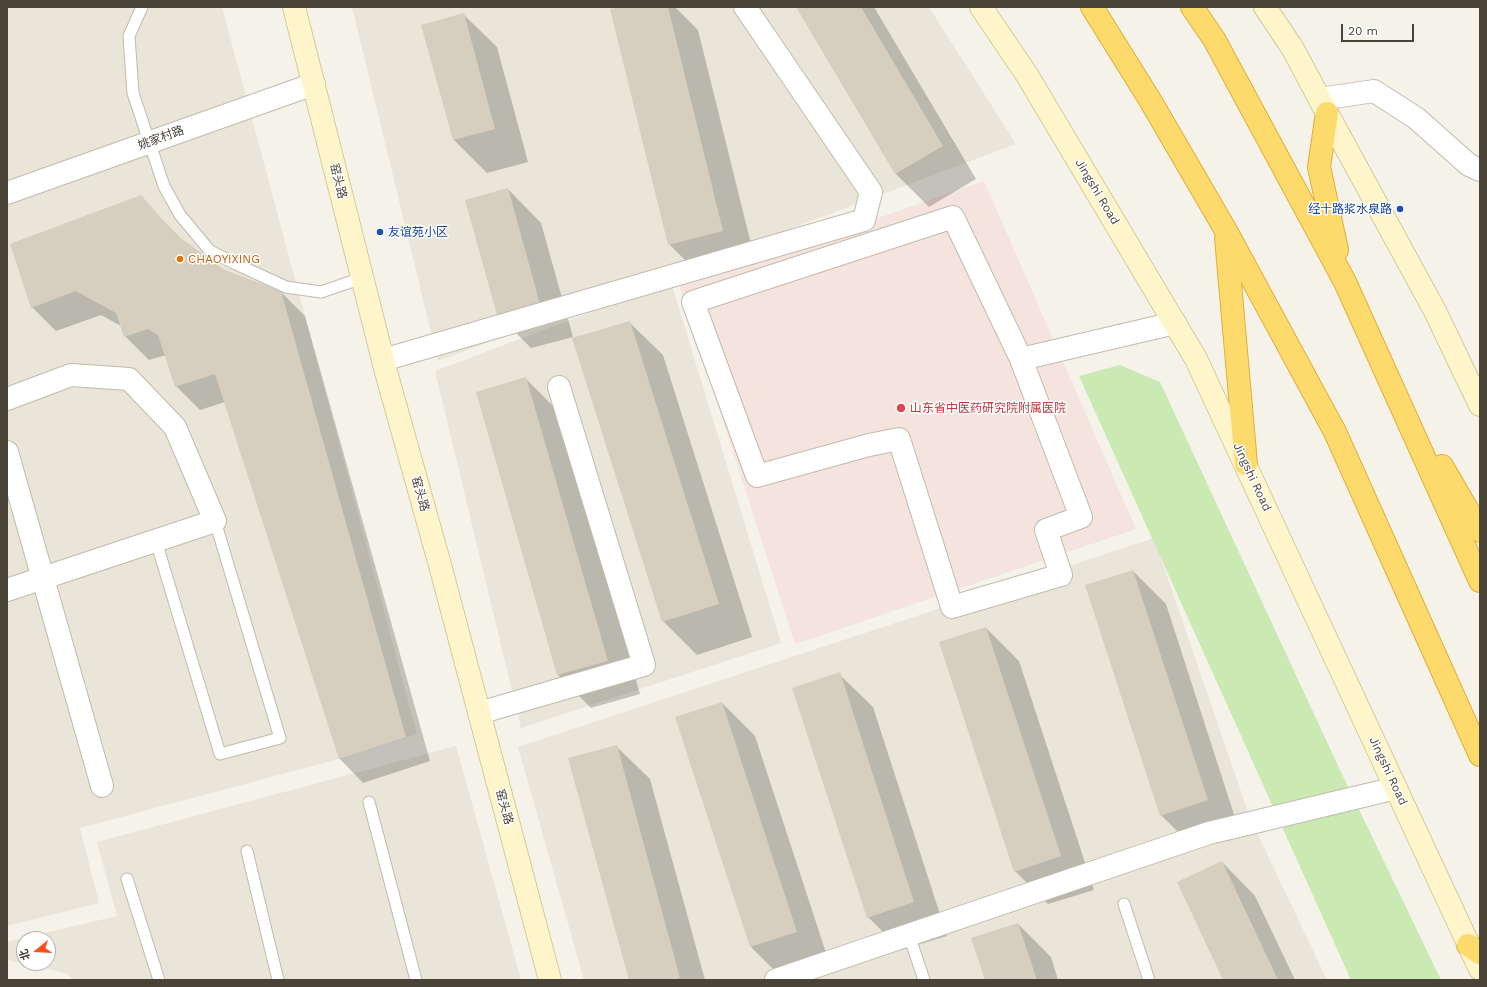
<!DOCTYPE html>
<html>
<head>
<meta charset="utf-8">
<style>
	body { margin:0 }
	#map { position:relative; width:1487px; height:987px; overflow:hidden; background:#f5f2ea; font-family:"Work Sans","Noto Sans SC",sans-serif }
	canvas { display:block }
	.frame { position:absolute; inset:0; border:8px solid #494338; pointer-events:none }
	.north { position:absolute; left:16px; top:931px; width:40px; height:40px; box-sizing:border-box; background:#fff; border:1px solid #b6b4af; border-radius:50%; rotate:252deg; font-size:11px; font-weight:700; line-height:16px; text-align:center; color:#494338 }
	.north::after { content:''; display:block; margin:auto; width:14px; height:18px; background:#fa511c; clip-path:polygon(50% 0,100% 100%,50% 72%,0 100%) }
	.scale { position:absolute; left:1341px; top:24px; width:73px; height:18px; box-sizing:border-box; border:2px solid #494338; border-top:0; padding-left:5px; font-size:12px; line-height:14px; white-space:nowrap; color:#494338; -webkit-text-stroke:3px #fff; paint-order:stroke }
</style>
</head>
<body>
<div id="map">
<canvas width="1487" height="987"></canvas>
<div class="frame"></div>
<div class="north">北</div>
<div class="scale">20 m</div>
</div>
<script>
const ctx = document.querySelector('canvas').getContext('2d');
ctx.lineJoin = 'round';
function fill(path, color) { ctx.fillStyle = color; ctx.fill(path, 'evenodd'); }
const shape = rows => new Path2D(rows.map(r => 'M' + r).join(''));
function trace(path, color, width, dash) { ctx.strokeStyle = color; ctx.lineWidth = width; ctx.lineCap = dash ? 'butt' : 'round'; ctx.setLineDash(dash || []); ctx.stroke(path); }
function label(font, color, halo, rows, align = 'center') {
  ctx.font = font + ' "Work Sans","Noto Sans SC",sans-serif'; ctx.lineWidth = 3; ctx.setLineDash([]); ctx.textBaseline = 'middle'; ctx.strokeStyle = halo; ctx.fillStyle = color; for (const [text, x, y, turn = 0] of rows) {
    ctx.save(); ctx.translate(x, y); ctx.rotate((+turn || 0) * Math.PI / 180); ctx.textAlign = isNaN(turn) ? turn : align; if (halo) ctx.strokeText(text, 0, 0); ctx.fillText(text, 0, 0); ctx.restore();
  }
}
fill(shape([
	[7,7,222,7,417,734,339,759,80,828,99,903,7,926],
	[352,7,929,7,1016,144,438,361],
	[671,282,781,643,521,728,435,371],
	[1154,538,1250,818,1327,980,584,980,518,747],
	[456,746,521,980,74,980,66,973,7,960,7,942,117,916,97,842],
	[24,939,48,939,48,963,24,963]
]), '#e9e5d8');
fill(shape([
	[984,181,1136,529,795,644,680,287]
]), '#f5e3dd');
fill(shape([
	[1120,365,1160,382,1340,770,1441,980,1351,980,1079,376]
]), '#cbe9b3');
fill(shape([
	[623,7,675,7,698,30,756,264,702,277,669,244],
	[797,7,874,7,976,179,929,207,896,174],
	[463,14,497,47,528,162,487,173,454,140],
	[508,189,541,223,573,337,531,348,498,315,466,201],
	[140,197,181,239,224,270,281,292,305,316,430,761,363,783,340,759,225,402,200,410,176,386,166,355,149,360,125,336,121,326,101,315,56,331,32,307],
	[629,322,663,355,752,637,697,655,663,621],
	[526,379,559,412,640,694,591,708,558,675,477,393],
	[1133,571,1166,604,1240,833,1194,848,1161,815],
	[986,628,1019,661,1094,890,1048,904,1015,871],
	[839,674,873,707,947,936,901,950,868,917],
	[722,703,755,736,830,965,784,980,751,947],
	[616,746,650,779,705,980,630,980],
	[1222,862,1255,896,1295,980,1224,980],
	[1018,924,1051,957,1058,980,986,980]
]), '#0003');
fill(shape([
	[619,7,668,7,723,231,668,245,610,9],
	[796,7,861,7,943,146,895,174],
	[464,13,495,129,453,140,421,25],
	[508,188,540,304,497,315,465,200],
	[141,195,174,233,224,270,281,291,406,737,339,759,215,374,175,387,158,335,148,329,124,337,116,313,76,291,31,308,10,244],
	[630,321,719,604,662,622,572,338],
	[526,377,608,661,557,675,476,392],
	[1133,570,1208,800,1160,816,1085,585],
	[986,627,1061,856,1014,872,939,642],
	[840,672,914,902,867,918,792,688],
	[722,702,797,932,750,947,675,717],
	[617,745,680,978,673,980,629,980,568,758],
	[1222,861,1278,980,1223,980,1177,882],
	[1018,923,1037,980,985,980,971,938]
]), '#d6cfbf');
const lane = shape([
	[142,7,129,36,133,93,164,186,180,215,210,251,236,264,286,287,321,292,362,278],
	[156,541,220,754,280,738,215,521],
	[369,802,416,980],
	[247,851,278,980],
	[127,879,159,980],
	[1124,904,1149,980],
	[909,935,924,980]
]);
const street = shape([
	[1320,99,1374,91,1416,118,1469,165,1480,170],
	[7,193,314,84],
	[1021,359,1081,517,1046,530,1061,575,952,607,899,439,869,445,757,476,693,302,953,217,1021,359,1175,323],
	[383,360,864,220,871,192,745,7],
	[7,399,71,375,129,379,175,427,215,521,7,590],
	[7,452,102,786],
	[479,713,644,665,559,387],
	[776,980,1209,833,1396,788]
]);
const secondary = shape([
	[294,7,386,372,440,565,550,980],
	[981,7,1027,75,1196,359,1480,969],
	[1265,7,1293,49,1327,113,1435,311,1480,405]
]);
const highway = shape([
	[1092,7,1150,100,1225,229,1335,432,1480,755],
	[1192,7,1214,39,1345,282,1480,581],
	[1327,113,1319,167,1337,250],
	[1226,238,1246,464],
	[1442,466,1480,531],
	[1468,945,1480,953]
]);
trace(lane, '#c0bbac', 13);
trace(street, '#c0bbac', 24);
trace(secondary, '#d4ca9a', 24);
trace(highway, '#deb03a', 24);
trace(lane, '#fff', 11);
trace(street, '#fff', 22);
trace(secondary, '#fef6ca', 22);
trace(highway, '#fdda6c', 22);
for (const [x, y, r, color] of [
	[1400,209,4,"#1a4fb4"],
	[380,232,4,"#1a4fb4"],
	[180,259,4,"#e8710a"],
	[901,408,5,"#e0444e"]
]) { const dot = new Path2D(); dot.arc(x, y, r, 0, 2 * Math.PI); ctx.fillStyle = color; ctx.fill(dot); trace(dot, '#fff', 1.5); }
label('12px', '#494338', '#fff', [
	["姚家村路",161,138,-20],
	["窑头路",338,181,76],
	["Jingshi Road",1097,192,59],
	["Jingshi Road",1252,477,65],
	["窑头路",420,494,74],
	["Jingshi Road",1388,771,65],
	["窑头路",504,807,75]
]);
label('12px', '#164399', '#fff', [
	["经十路浆水泉路",1392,209],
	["友谊苑小区",388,232,"left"]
], 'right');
label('12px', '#c56008', '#fff', [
	["CHAOYIXING",188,259]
], 'left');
label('12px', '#be3a42', '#fff', [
	["山东省中医药研究院附属医院",910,408]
], 'left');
</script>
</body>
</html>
